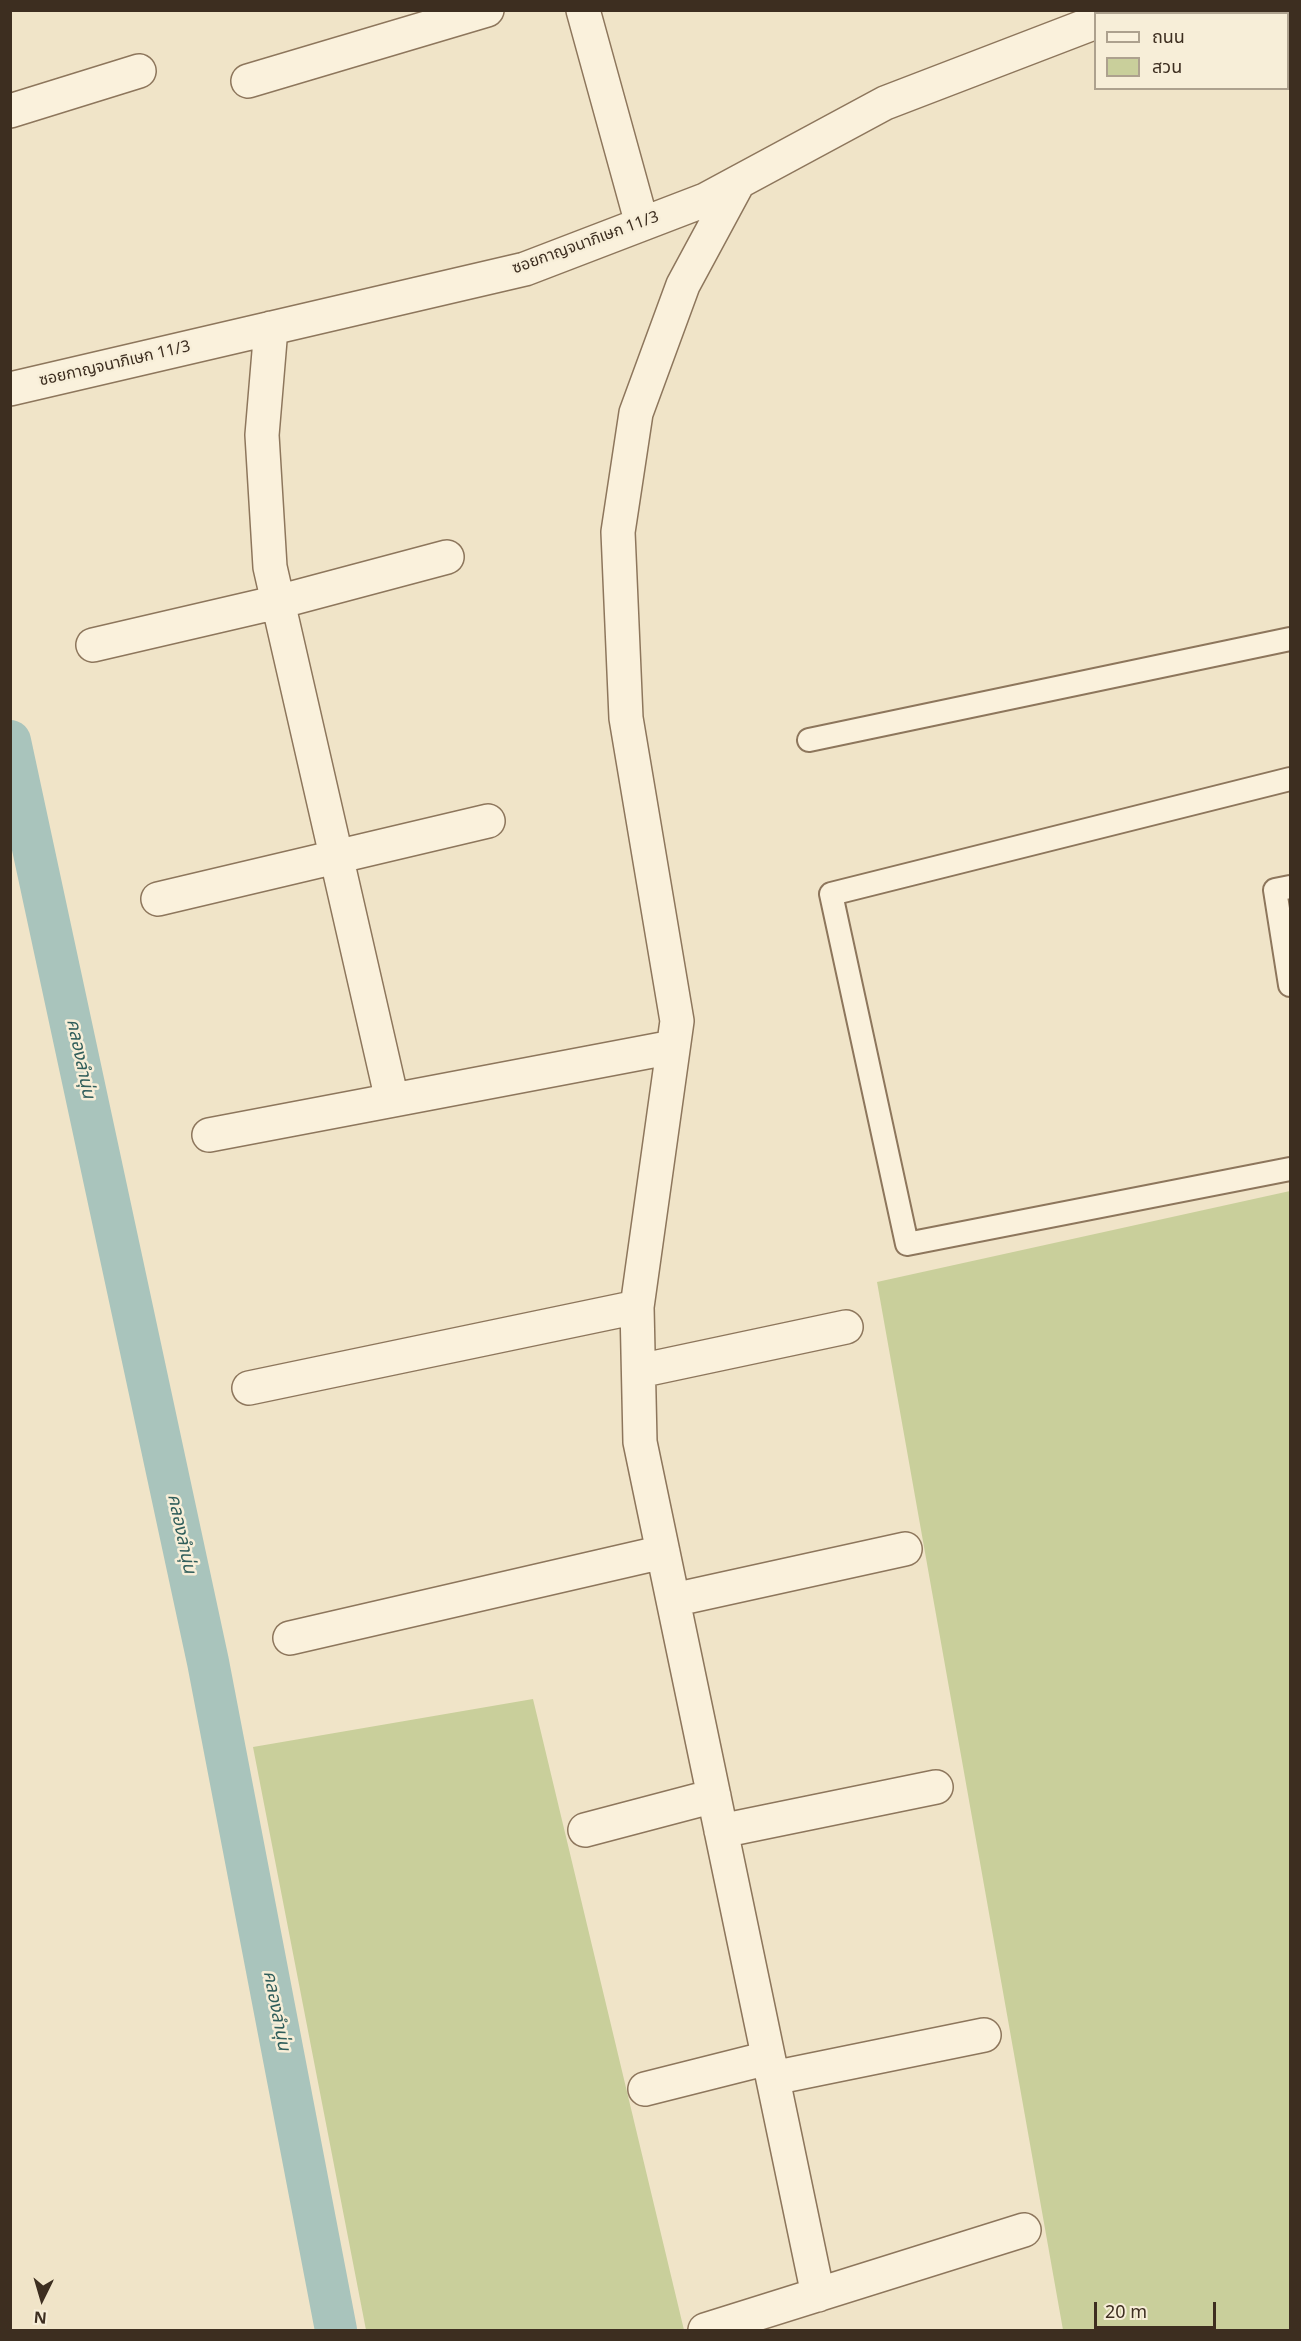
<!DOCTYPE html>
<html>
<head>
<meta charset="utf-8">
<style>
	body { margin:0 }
	#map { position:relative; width:1301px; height:2341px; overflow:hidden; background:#f0e4c8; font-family:Georgia,"Noto Sans Thai",serif }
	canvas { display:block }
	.frame { position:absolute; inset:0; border:12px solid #3d2e20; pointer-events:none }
	.legend { position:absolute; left:1094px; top:12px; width:195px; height:78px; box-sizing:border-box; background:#f7eed8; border:2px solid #ada18e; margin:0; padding:8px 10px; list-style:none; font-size:18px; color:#3d2e20 }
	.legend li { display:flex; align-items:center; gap:12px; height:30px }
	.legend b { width:30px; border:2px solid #ada18e }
	.north { position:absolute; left:12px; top:2269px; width:60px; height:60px; -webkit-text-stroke:4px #f7eed8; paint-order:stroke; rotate:185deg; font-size:16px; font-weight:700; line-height:24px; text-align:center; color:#3d2e20 }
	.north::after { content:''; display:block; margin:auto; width:21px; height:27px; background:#3d2e20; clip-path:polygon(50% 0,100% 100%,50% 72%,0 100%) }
	.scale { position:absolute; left:1094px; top:2302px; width:122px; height:27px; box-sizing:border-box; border:3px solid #3d2e20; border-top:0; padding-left:8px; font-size:18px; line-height:21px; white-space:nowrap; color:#3d2e20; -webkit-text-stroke:4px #f7eed8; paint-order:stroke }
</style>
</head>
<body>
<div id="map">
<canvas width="1301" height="2341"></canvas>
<div class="frame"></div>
<ul class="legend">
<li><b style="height:8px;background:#faf1dc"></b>ถนน</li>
<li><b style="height:16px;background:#c9cf9b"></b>สวน</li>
</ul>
<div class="north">N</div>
<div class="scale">20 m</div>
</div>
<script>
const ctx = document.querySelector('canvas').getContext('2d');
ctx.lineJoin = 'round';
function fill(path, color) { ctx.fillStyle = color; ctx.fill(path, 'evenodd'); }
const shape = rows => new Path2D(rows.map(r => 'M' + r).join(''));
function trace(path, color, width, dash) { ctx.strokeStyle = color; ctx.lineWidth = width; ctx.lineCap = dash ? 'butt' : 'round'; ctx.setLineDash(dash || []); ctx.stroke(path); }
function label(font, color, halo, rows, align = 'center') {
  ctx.font = font + ' Georgia,"Noto Sans Thai",serif'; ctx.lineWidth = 5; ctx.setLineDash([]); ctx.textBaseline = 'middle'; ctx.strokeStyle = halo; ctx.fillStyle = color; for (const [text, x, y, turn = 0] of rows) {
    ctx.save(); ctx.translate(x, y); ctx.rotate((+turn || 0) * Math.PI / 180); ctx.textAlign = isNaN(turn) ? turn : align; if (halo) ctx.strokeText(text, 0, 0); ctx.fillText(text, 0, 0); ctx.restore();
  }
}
fill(shape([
	[1290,1191,1290,2330,1063,2330,877,1282],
	[533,1699,684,2330,366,2330,253,1747]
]), '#c9cf9b');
trace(shape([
	[10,741,208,1662,336,2330]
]), '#a9c4bc', 42);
const service = shape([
	[809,740,1290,639],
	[1290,779,831,894,907,1244,1290,1169],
	[1290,887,1275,890,1290,985]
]);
const minor = shape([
	[583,10,642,224],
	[1118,14,1126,10],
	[248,81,487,10],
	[10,111,139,71],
	[738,183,683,285,636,413,618,532,626,718,677,1021,637,1307,640,1442,818,2295],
	[271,328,262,435,270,567,392,1100],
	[10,389,525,269,705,200,885,103,1096,22],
	[93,645,278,602,447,557],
	[158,899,488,821],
	[209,1135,673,1047],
	[639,1371,846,1327],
	[249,1388,637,1307],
	[673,1600,905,1549],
	[290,1638,663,1552],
	[585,1830,714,1796],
	[721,1831,936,1787],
	[773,2078,984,2035],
	[645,2089,768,2058],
	[705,2330,1024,2230]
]);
trace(service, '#8d765c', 26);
trace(minor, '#8d765c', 36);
trace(service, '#faf1dc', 22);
trace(minor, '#faf1dc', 33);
label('16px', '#3d2e20', '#f7eed8', [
	["ซอยกาญจนาภิเษก 11/3",586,244,-20],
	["ซอยกาญจนาภิเษก 11/3",115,365,-13]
]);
label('italic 18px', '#2f5d5a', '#f7eed8', [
	["คลองลำนุ่น",79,1059,78],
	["คลองลำนุ่น",180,1534,78],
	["คลองลำนุ่น",275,2011,79]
]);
</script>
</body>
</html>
